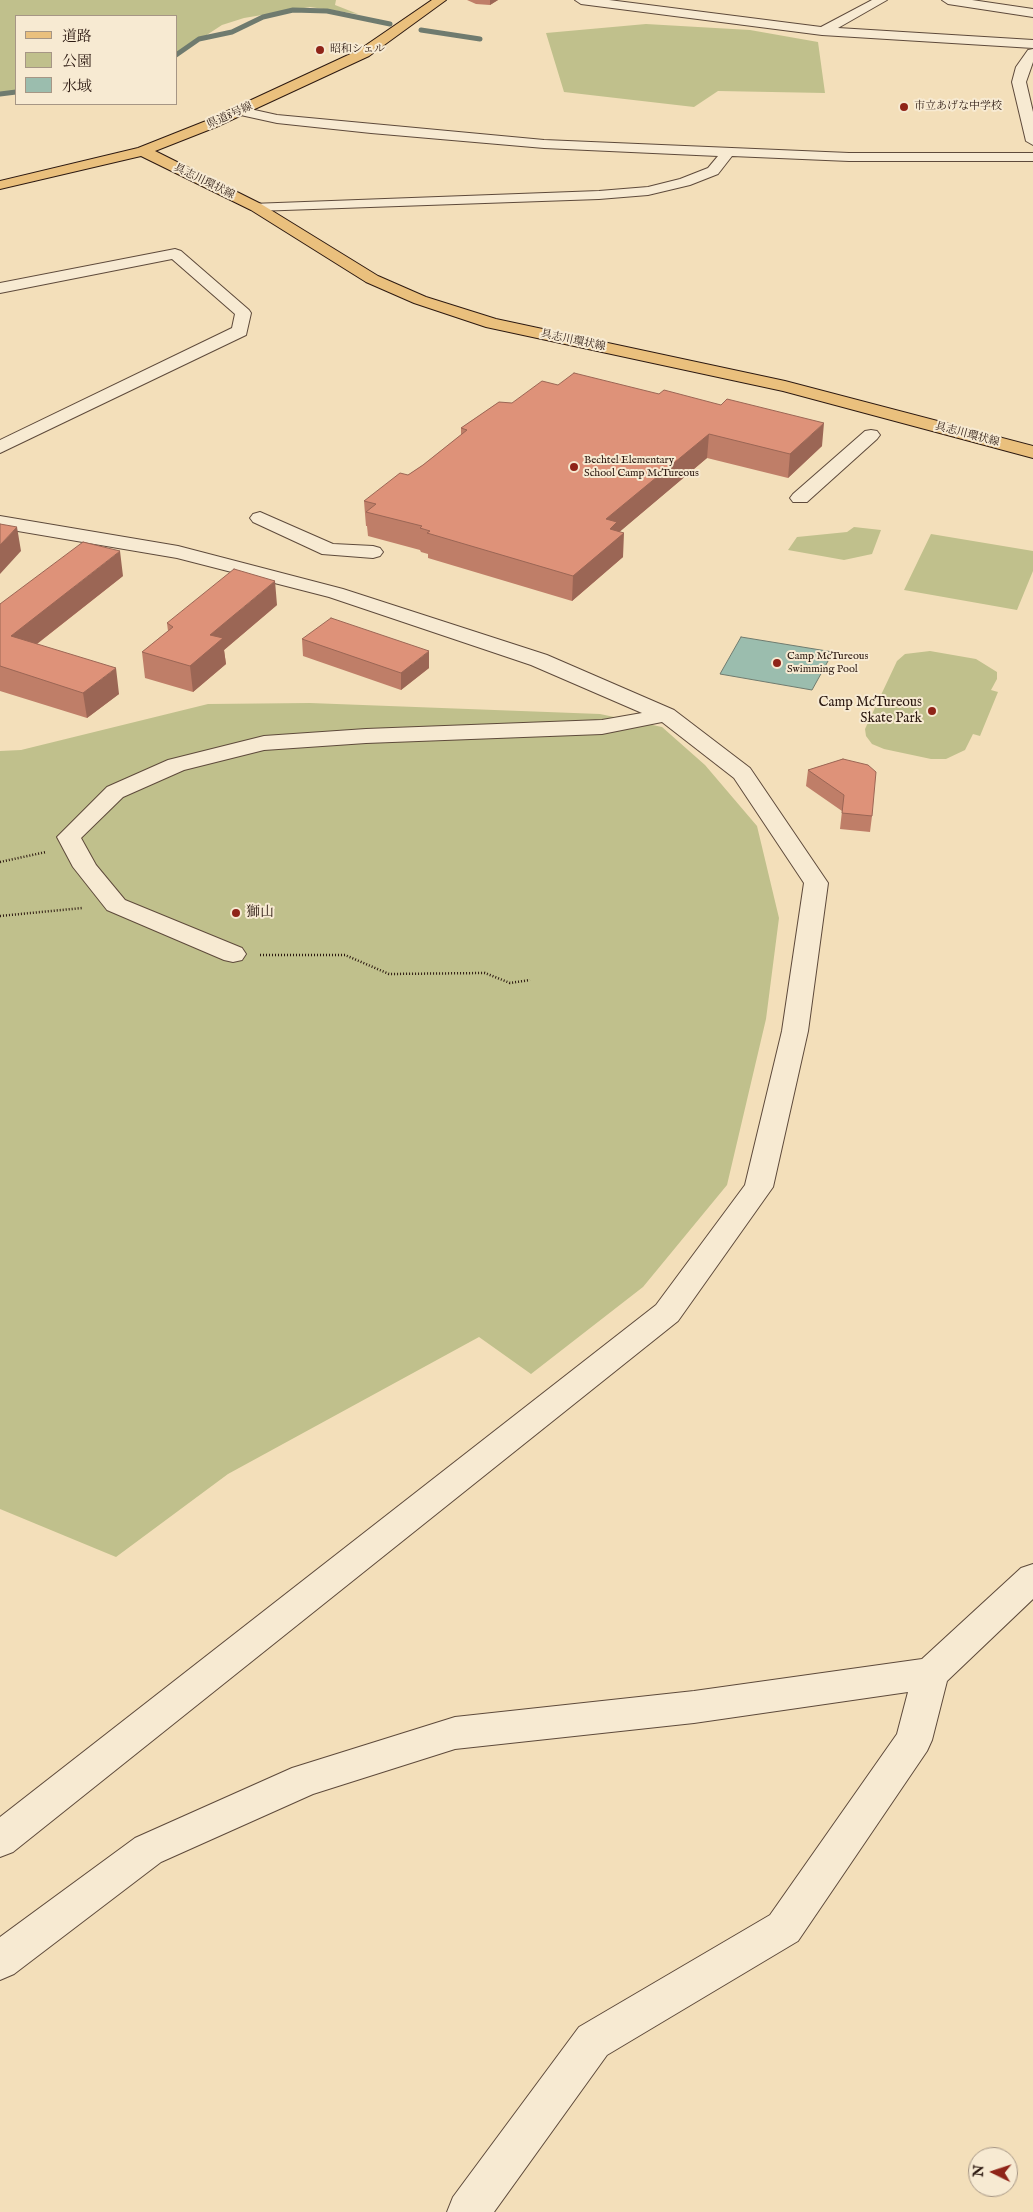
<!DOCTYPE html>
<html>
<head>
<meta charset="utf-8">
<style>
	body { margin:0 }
	#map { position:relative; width:1033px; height:2212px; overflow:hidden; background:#f3dfba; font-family:"IM FELL English","Noto Serif JP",serif }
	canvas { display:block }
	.legend { position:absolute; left:15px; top:15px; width:162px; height:90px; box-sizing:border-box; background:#f7ead2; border:1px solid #a69685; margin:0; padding:6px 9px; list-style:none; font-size:15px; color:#2c1911 }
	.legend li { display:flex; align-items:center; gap:10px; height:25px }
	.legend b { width:25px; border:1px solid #a69685 }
	.north { position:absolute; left:968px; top:2147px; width:50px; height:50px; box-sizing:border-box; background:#f7ead2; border:1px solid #a69685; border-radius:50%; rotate:274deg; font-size:14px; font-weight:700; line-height:20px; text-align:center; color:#2c1911 }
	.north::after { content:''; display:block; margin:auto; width:18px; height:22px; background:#8f2418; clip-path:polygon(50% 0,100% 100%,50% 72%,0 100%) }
</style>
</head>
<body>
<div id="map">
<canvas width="1033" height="2212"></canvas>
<ul class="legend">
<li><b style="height:6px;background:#eac07d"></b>道路</li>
<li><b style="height:14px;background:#c0c08c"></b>公園</li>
<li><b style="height:14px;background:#9bbdae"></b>水域</li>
</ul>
<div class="north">N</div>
</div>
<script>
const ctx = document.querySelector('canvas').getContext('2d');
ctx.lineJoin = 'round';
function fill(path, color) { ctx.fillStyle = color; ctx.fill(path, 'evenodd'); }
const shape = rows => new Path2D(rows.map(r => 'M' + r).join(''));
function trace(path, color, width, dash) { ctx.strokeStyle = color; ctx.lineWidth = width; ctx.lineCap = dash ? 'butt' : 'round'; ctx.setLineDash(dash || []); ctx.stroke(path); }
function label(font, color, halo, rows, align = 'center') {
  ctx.font = font + ' "IM FELL English","Noto Serif JP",serif'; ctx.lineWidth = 4; ctx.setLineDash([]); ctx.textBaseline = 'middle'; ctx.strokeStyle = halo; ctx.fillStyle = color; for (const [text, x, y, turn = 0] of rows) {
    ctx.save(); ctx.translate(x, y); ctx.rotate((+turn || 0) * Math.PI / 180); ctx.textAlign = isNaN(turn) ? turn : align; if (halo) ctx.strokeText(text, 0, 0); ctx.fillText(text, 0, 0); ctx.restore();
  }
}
fill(shape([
	[0,0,336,0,335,5,358,14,310,7,244,18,222,25,176,55,176,16,16,16,16,91,0,94],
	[646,24,750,30,818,42,825,93,718,91,694,107,564,92,546,33],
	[854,527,881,530,872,554,844,560,788,550,797,537,847,532],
	[931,534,1033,551,1033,571,1017,610,904,590],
	[930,651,976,659,997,672,997,679,991,690,998,692,980,736,973,734,965,750,946,759,931,759,884,749,872,744,866,736,865,729,897,661,905,654],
	[310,703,600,714,662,727,705,765,757,826,779,918,766,1019,727,1185,643,1287,531,1374,479,1337,228,1474,116,1557,0,1509,0,751,21,750,208,704]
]), '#c0c08c');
const water = shape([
	[741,637,833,652,812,690,720,674,741,637]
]);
fill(water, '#9bbdae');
trace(water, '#6f7b6f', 1);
trace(shape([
	[421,30,480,39],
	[176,55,199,39,232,32,263,17,293,10,327,11,390,24],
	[0,94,16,92]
]), '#6f7b6f', 5);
const minor = shape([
	[575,0,609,0,821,27,872,0,887,0,838,28,1033,40,1033,48,822,35,581,4,575,0],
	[942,0,972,0,1033,9,1033,17,948,4,942,0],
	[1033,49,1033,62,1026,82,1033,112,1033,145,1026,141,1012,82,1016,67,1028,50,1033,49],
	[241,107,277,115,544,140,849,153,1033,153,1033,161,849,161,732,156,718,174,690,185,648,195,599,199,256,211,249,207,251,204,599,191,648,187,680,179,708,168,718,156,544,148,371,133,277,123,236,114,234,111,241,107],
	[175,249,181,251,249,310,251,313,246,335,0,453,0,440,232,328,235,314,172,259,0,293,0,283,175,249],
	[871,430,877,431,880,435,877,439,807,502,793,502,790,498,793,494,865,431,871,430],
	[260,512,333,544,373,546,380,548,383,552,380,556,373,558,322,554,253,522,250,518,253,514,260,512],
	[0,516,178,546,343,589,547,655,674,710,750,768,828,883,808,1031,773,1187,678,1321,13,1852,0,1857,0,1817,656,1305,745,1185,782,1031,804,883,734,778,662,722,602,734,366,743,264,750,184,770,123,797,81,838,96,865,125,900,242,948,246,954,242,960,233,962,224,960,107,910,73,867,57,837,107,787,168,760,264,736,366,729,602,720,642,713,531,665,329,597,177,558,0,528,0,516],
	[1033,1564,1033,1599,947,1681,932,1740,927,1751,798,1941,607,2055,494,2212,447,2212,453,2197,579,2027,770,1915,897,1734,908,1692,694,1723,455,1749,313,1794,161,1862,14,1974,0,1980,0,1937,135,1838,292,1768,455,1717,694,1691,922,1659,1021,1568,1033,1564]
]);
const major = shape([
	[432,0,446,0,369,56,216,127,155,151,261,204,378,276,426,297,496,319,785,381,1033,446,1033,458,783,391,486,327,414,303,366,282,251,210,141,156,0,189,0,181,138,148,206,121,359,50,432,0]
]);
trace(minor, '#5e4a3b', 2);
trace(major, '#2c1911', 2);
trace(shape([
	[0,862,46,852],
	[0,916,82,908],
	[260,955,345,955,389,974,485,973,510,983,530,980]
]), '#2c1911', 2.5, [1, 2]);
fill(minor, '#f7ead2');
fill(major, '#eac07d');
fill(shape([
	[467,0,498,0,490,5,476,4],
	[499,402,822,446,788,478,707,458,619,532,623,557,572,601,428,558,428,554,421,552,420,550,368,536,367,526,366,526,364,501,408,475,423,465,461,435,461,428],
	[123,576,37,644,119,694,87,718,0,691,0,604],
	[277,605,224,650,226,664,193,692,145,678,142,652,168,631,167,623],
	[302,639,429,668,401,690,303,656],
	[843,759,872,816,870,832,840,829,842,811,806,786,808,770]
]), '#bf7e68');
fill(shape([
	[490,0,498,0,490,5],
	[824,423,822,446,788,478,790,454],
	[709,434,707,458,617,534,624,533,623,557,572,601,573,576,606,519],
	[17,527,21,551,0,574,0,545],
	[120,551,123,576,15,661,11,636],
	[275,581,277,605,224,650,226,664,193,692,190,666,210,635],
	[429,651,429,668,401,690,401,673],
	[116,668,119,694,87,718,83,693]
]), '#9b6655');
const building = shape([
	[574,373,659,394,664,390,721,405,727,399,824,423,790,454,709,434,606,519,617,522,610,529,624,533,573,576,427,533,430,531,420,528,422,526,366,512,376,504,364,501,400,473,408,475,423,465,467,430,461,428,499,402,512,403,542,381,558,385,574,373],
	[0,524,17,527,0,545,0,524],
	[83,542,120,551,11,636,116,668,83,693,0,666,0,604,83,542],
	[234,569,275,581,210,635,223,638,190,666,142,652,173,627,167,623,234,569],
	[331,618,429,651,401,673,302,639,331,618],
	[843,759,868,765,876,772,872,816,842,813,844,795,808,770,843,759]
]);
fill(building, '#de9279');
trace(building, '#9b6655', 1);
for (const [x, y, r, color] of [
	[320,50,5,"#8f2418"],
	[904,107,5,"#8f2418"],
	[574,467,5,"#8f2418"],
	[777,663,5,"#8f2418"],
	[932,711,5,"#8f2418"],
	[236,913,5,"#8f2418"]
]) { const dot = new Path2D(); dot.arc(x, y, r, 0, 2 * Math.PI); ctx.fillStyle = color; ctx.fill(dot); trace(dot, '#f7ead2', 2); }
label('11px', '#2c1911', '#f7ead2', [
	["昭和シェル",330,50],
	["市立あげな中学校",914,107],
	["Bechtel Elementary",584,461],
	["School Camp McTureous",584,474],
	["Camp McTureous",787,657],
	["Swimming Pool",787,670]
], 'left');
label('11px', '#2c1911', '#f7ead2', [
	["県道8号線",230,116,-24],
	["具志川環状線",204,182,26],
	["具志川環状線",573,341,12],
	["具志川環状線",967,435,15]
]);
label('14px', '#2c1911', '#f7ead2', [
	["Camp McTureous",922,703],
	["Skate Park",922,719],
	["獅山",246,913,"left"]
], 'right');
</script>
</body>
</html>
